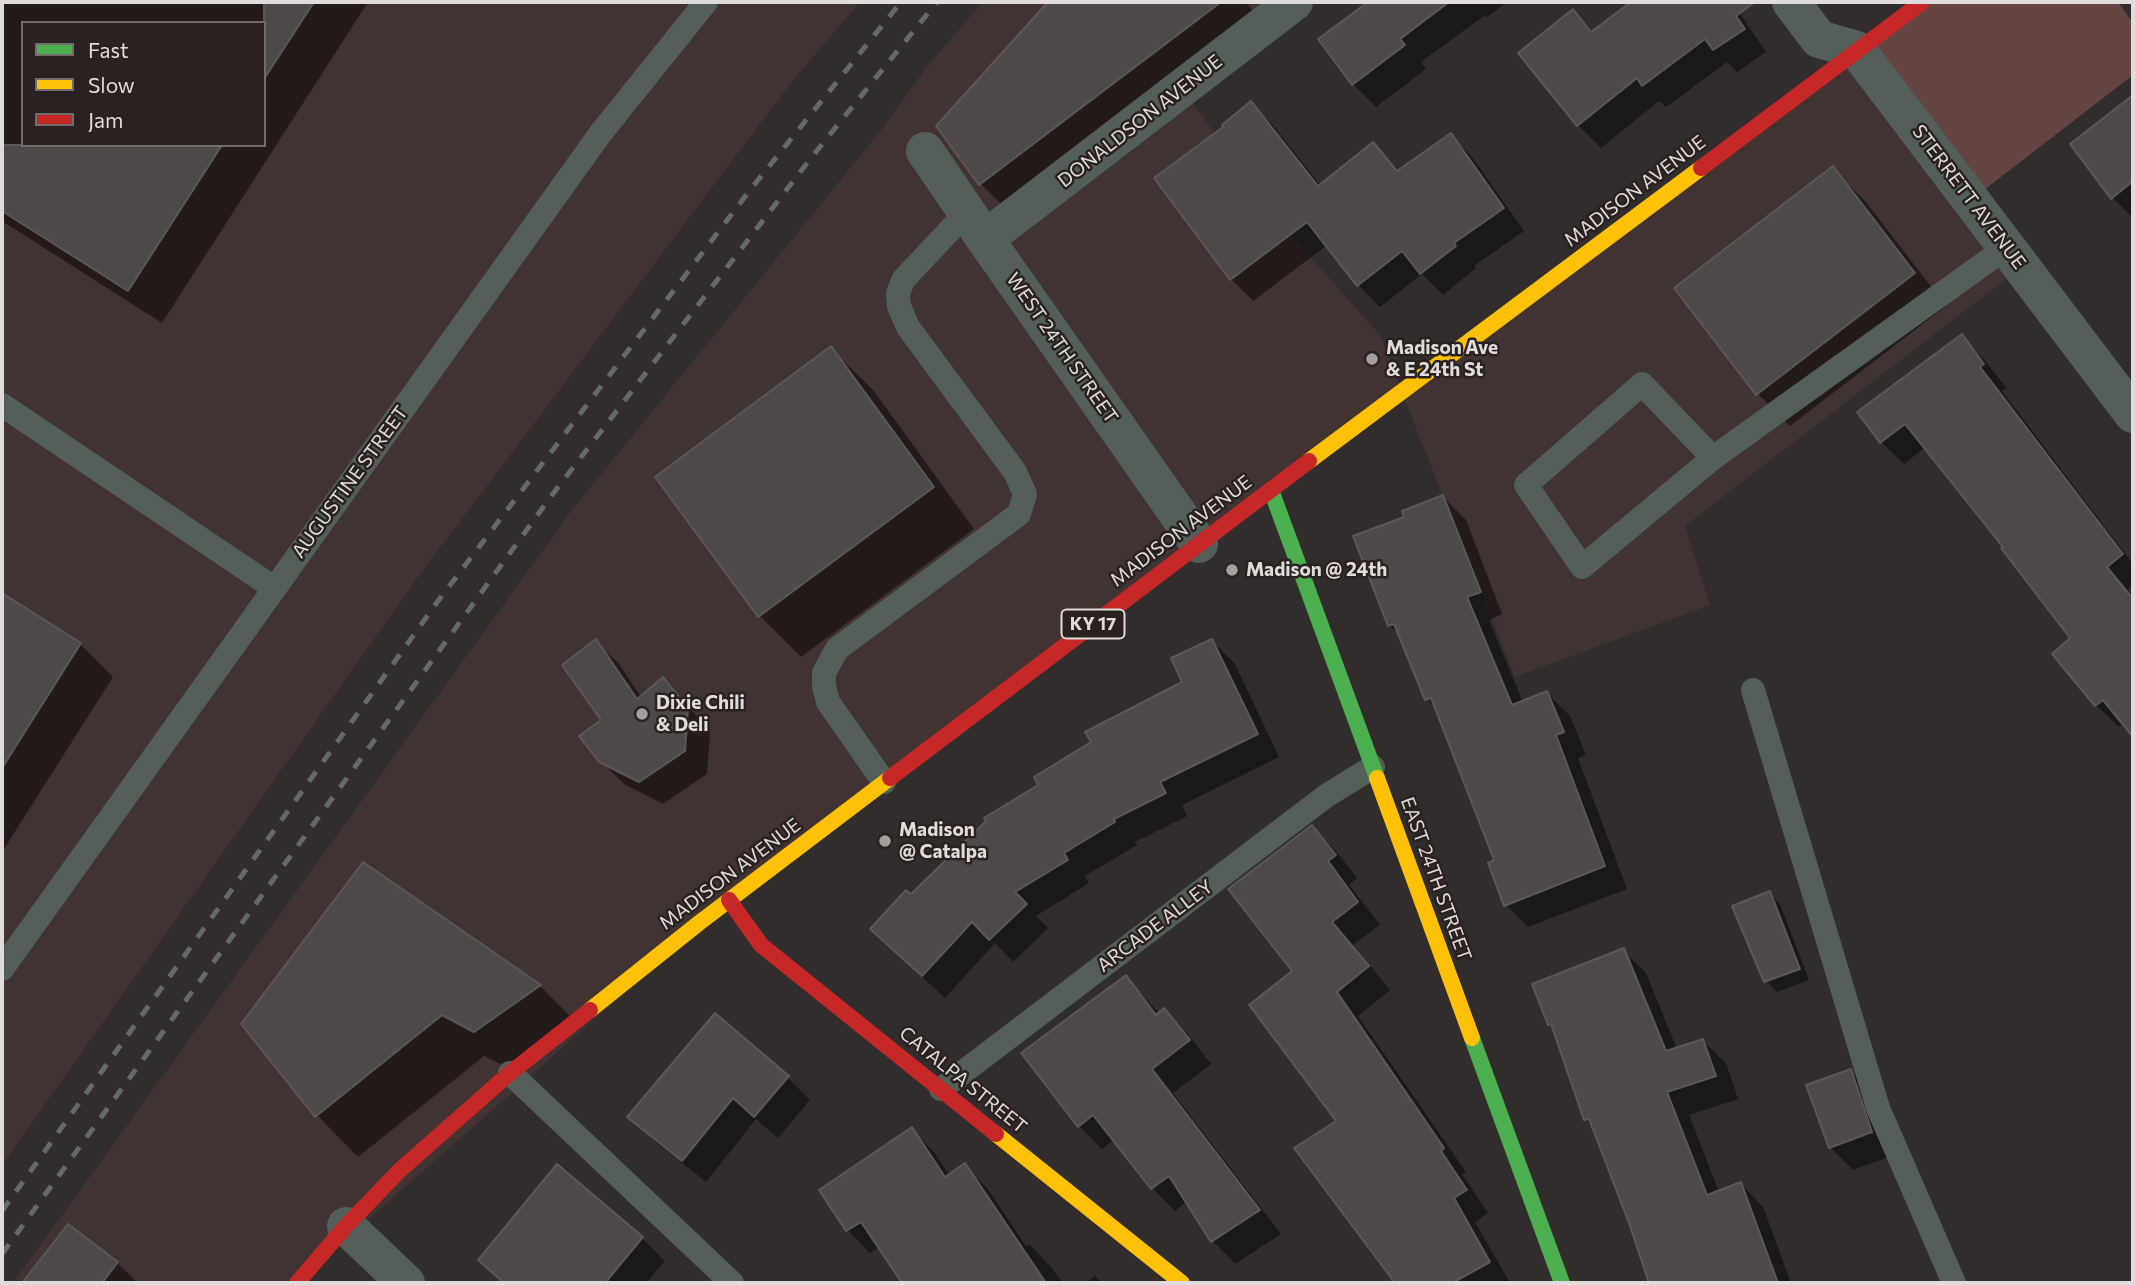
<!DOCTYPE html>
<html>
<head>
<meta charset="utf-8">
<style>
	body { margin:0 }
	#map { position:relative; width:2135px; height:1285px; overflow:hidden; background:#312d2d; font-family:Commissioner,sans-serif }
	canvas { display:block }
	.frame { position:absolute; inset:0; border:4px solid #e0dcdb; pointer-events:none }
	.legend { position:absolute; left:21px; top:21px; width:245px; height:126px; box-sizing:border-box; background:#292221; border:2px solid #726c6b; margin:0; padding:9px 12px; list-style:none; font-size:21px; color:#e0dcdb }
	.legend li { display:flex; align-items:center; gap:14px; height:35px }
	.legend b { width:35px; border:2px solid #726c6b }
</style>
</head>
<body>
<div id="map">
<canvas width="2135" height="1285"></canvas>
<div class="frame"></div>
<ul class="legend">
<li><b style="height:9px;background:#4caf50"></b>Fast</li>
<li><b style="height:9px;background:#ffc107"></b>Slow</li>
<li><b style="height:9px;background:#c62828"></b>Jam</li>
</ul>
</div>
<script>
const ctx = document.querySelector('canvas').getContext('2d');
ctx.lineJoin = 'round';
function fill(path, color) { ctx.fillStyle = color; ctx.fill(path, 'evenodd'); }
const shape = rows => new Path2D(rows.map(r => 'M' + r).join(''));
function trace(path, color, width, dash) { ctx.strokeStyle = color; ctx.lineWidth = width; ctx.lineCap = dash ? 'butt' : 'round'; ctx.setLineDash(dash || []); ctx.stroke(path); }
function label(font, color, halo, rows, align = 'center') {
  ctx.font = font + ' Commissioner,sans-serif'; ctx.lineWidth = 5; ctx.setLineDash([]); ctx.textBaseline = 'middle'; ctx.strokeStyle = halo; ctx.fillStyle = color; for (const [text, x, y, turn = 0] of rows) {
    ctx.save(); ctx.translate(x, y); ctx.rotate((+turn || 0) * Math.PI / 180); ctx.textAlign = isNaN(turn) ? turn : align; if (halo) ctx.strokeText(text, 0, 0); ctx.fillText(text, 0, 0); ctx.restore();
  }
}
fill(shape([
	[2,2,860,2,794,79,415,581,2,1165],
	[23,23,264,23,264,145,23,145],
	[983,2,1294,2,1182,89,1290,234,1381,336,1402,392,1857,50,2022,267,1685,526,1710,605,1515,677,1402,393,729,900,297,1283,13,1283,572,510,882,129,925,69]
]), '#403331');
fill(shape([
	[1922,2,2118,2,2133,23,2133,75,1971,200,1857,50]
]), '#654541');
fill(shape([
	[2,2,368,2,162,323,2,221],
	[23,23,264,23,264,145,23,145],
	[1050,2,1246,2,1262,23,1010,213,980,183,939,126],
	[1369,2,1507,2,1487,17,1485,15,1421,62,1426,69,1376,107,1353,84,1320,39],
	[1634,2,1732,2,1766,52,1737,72,1727,62,1666,107,1659,101,1601,148,1578,125,1573,12,1593,32],
	[2133,97,2133,218,2112,197,2072,144],
	[1251,104,1273,125,1321,186,1373,144,1399,171,1451,135,1472,157,1524,231,1474,266,1476,268,1443,295,1422,274,1380,307,1358,285,1327,245,1253,301,1231,279,1226,127],
	[1833,169,1866,202,1946,306,1790,426,1757,393],
	[1962,337,1984,359,2006,388,2002,391,2133,564,2133,586,2128,590,2133,597,2133,735,2124,723,2119,727,2096,705,2073,638,1926,447,1904,464,1881,442],
	[831,349,873,390,974,529,801,657,760,616],
	[1443,497,1466,520,1502,614,1489,620,1523,702,1547,693,1570,716,1586,755,1578,758,1627,889,1528,927,1506,905,1496,861,1438,710,1427,699,1402,638,1389,625,1407,518],
	[2,595,80,644,113,677,2,852],
	[1212,641,1235,664,1279,757,1182,805,1187,816,1135,842,1137,845,1085,876,1089,883,1036,916,1048,928,1013,962,995,943,945,998,895,952,911,897,1040,785,1185,683],
	[596,642,619,664,641,697,663,680,685,702,710,733,707,774,663,804,624,784,601,761,603,721],
	[1312,827,1335,850,1357,878,1349,885,1380,925,1353,945,1390,990,1358,1016,1466,1172,1462,1174,1488,1213,1475,1222,1510,1283,1389,1283,1396,1281,1338,1121,1294,971],
	[364,865,540,986,581,1027,517,1072,484,1056,358,1157,317,1115],
	[1769,893,1780,904,1809,980,1777,992,1766,981],
	[1623,950,1646,973,1677,1049,1703,1041,1726,1063,1738,1099,1689,1115,1719,1192,1741,1184,1763,1207,1791,1283,1657,1283,1594,1128,1585,1119,1554,1029,1549,1024],
	[1126,977,1160,1014,1164,1011,1187,1033,1211,1064,1173,1093,1281,1234,1235,1264,1213,1241,1187,1201,1175,1211,1152,1188,1114,1139,1102,1149,1079,1126],
	[1850,1071,1873,1094,1894,1155,1853,1170,1830,1147],
	[788,1078,810,1100,778,1138,756,1119,706,1182,652,1139,629,1117],
	[911,1129,934,1152,950,1176,964,1166,987,1188,1026,1246,1029,1244,1051,1267,1063,1283,904,1283,880,1246,870,1253,848,1230,821,1191],
	[557,1167,642,1238,665,1261,646,1283,503,1283,480,1260],
	[68,1226,117,1263,138,1283,24,1283],
	[1095,1276,1102,1283,1085,1283]
]), '#0007');
const building = shape([
	[264,2,314,2,264,79,264,2],
	[1048,2,1221,2,979,185,936,126,1048,2],
	[1368,2,1449,2,1400,39,1405,45,1352,85,1318,39,1368,2],
	[1631,2,1755,2,1736,16,1745,29,1713,50,1705,39,1642,86,1637,78,1577,126,1518,53,1573,9,1591,32,1631,2],
	[2133,95,2133,181,2111,199,2070,144,2133,95],
	[1251,101,1318,186,1373,142,1397,171,1451,133,1504,208,1454,243,1456,246,1420,274,1402,251,1357,286,1307,222,1230,280,1154,178,1223,127,1222,125,1251,101],
	[2,145,222,145,128,291,2,211,2,145],
	[1833,166,1915,273,1756,395,1674,288,1833,166],
	[1962,334,1984,364,1980,367,2123,554,2107,567,2133,599,2133,737,2103,700,2095,706,2052,654,2070,638,2001,548,2003,547,1905,424,1880,443,1857,412,1962,334],
	[831,346,934,487,758,617,655,477,831,346],
	[1443,495,1481,592,1467,597,1512,705,1547,691,1564,732,1556,735,1605,866,1504,906,1488,863,1494,860,1431,698,1425,700,1394,624,1388,626,1353,536,1404,517,1402,511,1443,495],
	[2,593,81,643,2,768,2,593],
	[596,639,637,699,663,677,688,708,685,751,639,782,599,762,579,736,601,720,562,665,596,639],
	[1212,639,1258,734,1160,782,1166,793,1114,819,1115,822,1064,853,1068,860,1015,892,1027,904,989,940,972,922,922,976,870,929,906,890,911,894,986,821,984,818,1038,785,1034,777,1091,742,1085,732,1182,682,1171,658,1212,639],
	[1312,825,1336,855,1328,861,1358,902,1332,922,1369,966,1337,992,1444,1148,1441,1151,1467,1190,1454,1198,1490,1262,1452,1283,1395,1283,1294,1148,1336,1121,1249,1005,1292,971,1228,889,1312,825],
	[363,862,541,985,474,1032,442,1015,315,1117,241,1024,363,862],
	[1770,891,1800,969,1764,982,1732,906,1770,891],
	[1624,948,1666,1051,1703,1039,1716,1076,1667,1092,1707,1195,1741,1182,1778,1283,1649,1283,1629,1223,1589,1119,1584,1120,1551,1024,1548,1025,1532,984,1624,948],
	[1126,975,1156,1015,1164,1008,1190,1040,1152,1069,1260,1210,1211,1242,1169,1176,1151,1189,1093,1115,1078,1127,1021,1053,1126,975],
	[715,1013,789,1076,754,1117,733,1098,682,1161,627,1117,715,1013],
	[1851,1069,1872,1132,1829,1148,1806,1085,1851,1069],
	[912,1127,945,1177,965,1163,1046,1283,902,1283,861,1222,846,1231,819,1190,912,1127],
	[557,1164,643,1237,605,1283,504,1283,478,1260,557,1164],
	[68,1224,118,1262,102,1283,22,1283,68,1224]
]);
fill(building, '#4e4a4a');
trace(building, '#5b5858', 2);
trace(shape([
	[2,405,274,588],
	[1713,458,1642,384,1526,485,1582,567,1713,458,2007,247],
	[1753,690,1878,1108,1954,1283],
	[884,782,828,702,824,686,824,673,837,649,1019,514,1025,494,1015,472,908,327,899,306,898,294,903,280,966,213],
	[2,969,600,134,706,2],
	[510,1073,732,1283],
	[941,1089,1326,796,1373,767]
]), '#535f58', 24);
trace(shape([
	[1791,2,1819,39,1857,50,2133,414],
	[925,151,985,239,1199,544],
	[985,239,1294,2],
	[346,1226,406,1283]
]), '#535f58', 38);
trace(shape([
	[1271,490,1377,778],
	[1472,1038,1562,1283]
]), '#4caf50', 16);
trace(shape([
	[1309,461,1701,168],
	[1377,778,1472,1038],
	[590,1010,699,923,890,778],
	[996,1134,1182,1283]
]), '#ffc107', 16);
trace(shape([
	[1701,168,1922,2],
	[890,778,1309,461],
	[729,900,761,945,996,1134],
	[297,1283,346,1226,400,1170,510,1073,590,1010]
]), '#c62828', 16);
trace(shape([
	[2,1211,438,601,750,190,901,2],
	[2,1254,552,495,811,158,937,2]
]), '#666966', 5, [12, 12]);
for (const [x, y, r, color] of [
	[1372,359,7,"#a39f9e"],
	[1232,570,7,"#a39f9e"],
	[642,714,7,"#a39f9e"],
	[885,841,7,"#a39f9e"]
]) { const dot = new Path2D(); dot.arc(x, y, r, 0, 2 * Math.PI); ctx.fillStyle = color; ctx.fill(dot); trace(dot, '#292221', 2.5); }
for (const [x, y, w] of [
	[1093,624,63]
]) { const box = new Path2D(); box.roundRect(x - w / 2, y - 14.5, w, 29, 5); ctx.fillStyle = '#292221'; ctx.fill(box); trace(box, '#e0dcdb', 2); }
label('bold 18px', '#e0dcdb', null, [
	["KY 17",1093,624]
]);
label('19px', '#e0dcdb', '#292221', [
	["DONALDSON AVENUE",1140,121,-38],
	["MADISON AVENUE",1635,191,-37],
	["STERRETT AVENUE",1969,197,53],
	["WEST 24TH STREET",1062,348,55],
	["AUGUSTINE STREET",350,482,-54],
	["MADISON AVENUE",1181,531,-37],
	["MADISON AVENUE",730,874,-37],
	["EAST 24TH STREET",1436,879,70],
	["ARCADE ALLEY",1155,926,-37],
	["CATALPA STREET",963,1080,39]
]);
label('bold 19px', '#e0dcdb', '#292221', [
	["Madison Ave",1386,348],
	["& E 24th St",1386,370],
	["Madison @ 24th",1246,570],
	["Dixie Chili",656,703],
	["& Deli",656,725],
	["Madison",899,830],
	["@ Catalpa",899,852]
], 'left');
</script>
</body>
</html>
